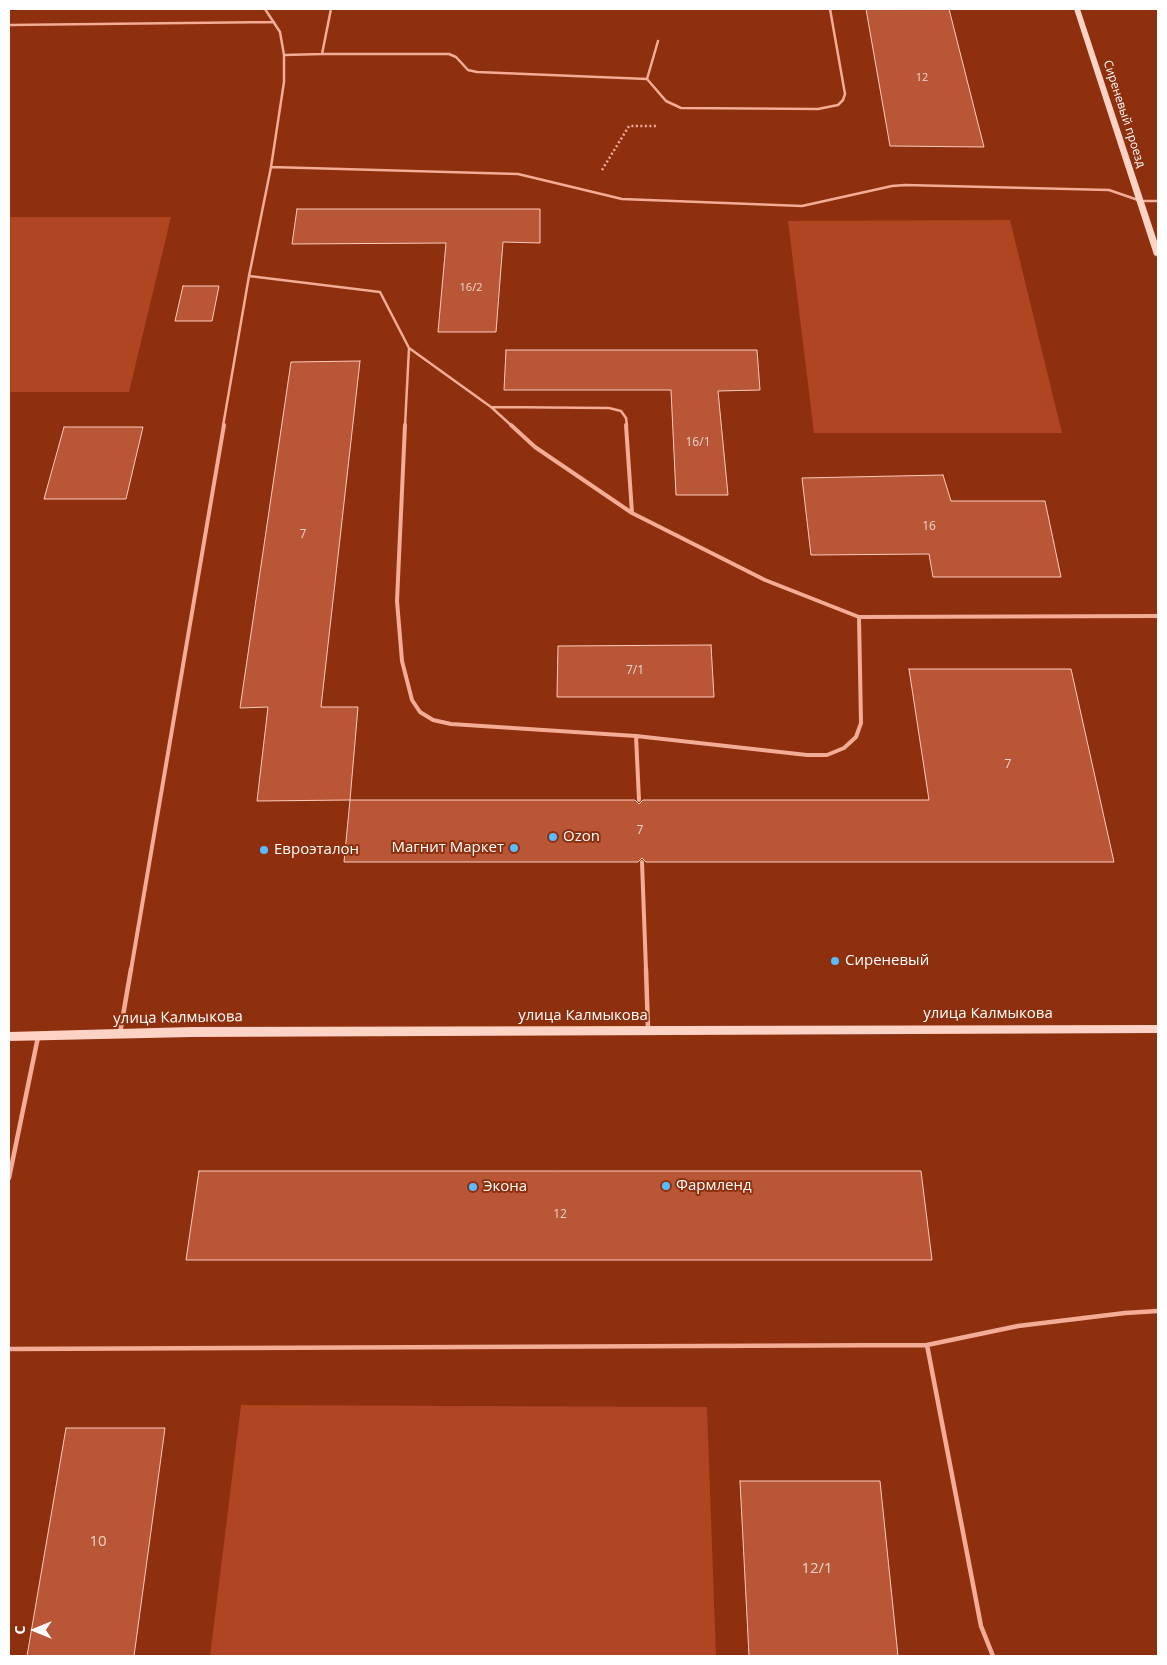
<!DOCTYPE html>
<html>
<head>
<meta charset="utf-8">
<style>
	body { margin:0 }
	#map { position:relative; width:1167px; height:1665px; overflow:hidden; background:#8e2f0e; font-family:"Open Sans",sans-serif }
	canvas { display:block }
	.frame { position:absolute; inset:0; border:10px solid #fff; pointer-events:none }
	.north { position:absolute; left:10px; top:1605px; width:50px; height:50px; -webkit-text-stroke:4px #8e2f0e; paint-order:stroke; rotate:270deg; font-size:14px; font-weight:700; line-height:20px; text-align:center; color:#fff }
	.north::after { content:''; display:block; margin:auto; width:18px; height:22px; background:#fff; clip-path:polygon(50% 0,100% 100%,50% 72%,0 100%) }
</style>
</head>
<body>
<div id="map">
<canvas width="1167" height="1665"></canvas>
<div class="frame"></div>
<div class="north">С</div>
</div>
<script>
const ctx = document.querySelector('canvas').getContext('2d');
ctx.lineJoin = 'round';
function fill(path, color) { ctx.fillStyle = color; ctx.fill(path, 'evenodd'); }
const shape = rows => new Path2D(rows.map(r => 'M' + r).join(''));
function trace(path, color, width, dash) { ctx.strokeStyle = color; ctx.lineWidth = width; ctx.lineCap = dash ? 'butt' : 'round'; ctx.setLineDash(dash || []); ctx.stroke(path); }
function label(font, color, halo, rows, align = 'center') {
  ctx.font = font + ' "Open Sans",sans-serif'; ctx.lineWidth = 4; ctx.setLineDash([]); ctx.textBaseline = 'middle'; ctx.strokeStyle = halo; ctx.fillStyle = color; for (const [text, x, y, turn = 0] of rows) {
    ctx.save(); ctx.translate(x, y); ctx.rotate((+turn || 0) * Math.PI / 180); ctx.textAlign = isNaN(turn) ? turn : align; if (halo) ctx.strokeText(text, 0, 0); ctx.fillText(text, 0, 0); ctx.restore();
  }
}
fill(shape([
	[9,217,171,217,129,392,9,392],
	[1010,220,1062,433,814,433,788,221],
	[241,1405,707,1407,716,1656,210,1656]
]), '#af4522');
const building = shape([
	[866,9,949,9,984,147,890,146,866,9],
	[297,209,540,209,540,243,503,242,496,332,438,332,446,243,292,244,297,209],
	[183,286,219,286,212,321,175,321,183,286],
	[506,350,757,350,760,390,718,391,728,495,676,495,671,390,504,390,506,350],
	[360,361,321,707,358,707,350,800,257,801,268,707,240,708,291,362,360,361],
	[64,427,143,427,126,499,44,499,64,427],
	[943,475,951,501,1045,501,1061,577,933,577,929,554,811,555,802,478,943,475],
	[711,645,714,697,557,697,558,646,711,645],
	[909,669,1071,669,1114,862,646,862,642,858,638,862,344,862,350,800,635,800,639,804,643,800,929,800,909,669],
	[199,1171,921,1171,932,1260,186,1260,199,1171],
	[66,1428,165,1428,134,1656,27,1656,66,1428],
	[740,1481,880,1481,898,1656,749,1656,740,1481]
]);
fill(building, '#b85636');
trace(building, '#feccbd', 1);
trace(shape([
	[602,170,629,126,657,126]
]), '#f3ac95', 2.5, [2, 2.5]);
trace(shape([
	[265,9,280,32,284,55,284,82,271,167,249,276,380,292,409,348,405,426],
	[9,25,274,22],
	[322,54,449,54,456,57,468,70,477,72,647,79,666,101,681,108,818,109,838,105,843,100,845,94,830,9],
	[284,55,322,54,331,9],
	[647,79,658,41],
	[271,167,518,174,622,199,802,206,892,186,905,185,1109,190,1141,201,1158,201],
	[409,348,491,407,609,408,621,411,626,418,627,426],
	[491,407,512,426],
	[223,426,249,276]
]), '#f3ac95', 2.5);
trace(shape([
	[405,425,397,601,402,661,412,700,420,712,433,720,451,724,636,736,639,800],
	[511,425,535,447,632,513,765,580,859,617,1158,616],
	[626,425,632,513],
	[636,736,807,755,827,755,844,748,856,737,861,723,859,617],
	[642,862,646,970],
	[131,970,224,425]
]), '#f3ac95', 4);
trace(shape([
	[646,969,648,1029],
	[120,1033,131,969],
	[9,1178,38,1037],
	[927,1345,981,1626,993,1656],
	[9,1349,927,1345,1018,1326,1125,1313,1158,1311]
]), '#f3ac95', 4.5);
fill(shape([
	[1074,9,1080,9,1158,244,1158,257,1154,255,1074,9],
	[1158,1025,1158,1033,192,1037,9,1041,9,1032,192,1027,1158,1025]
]), '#fdd3c5');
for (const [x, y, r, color] of [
	[553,837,5,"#58bcff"],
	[514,848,5,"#58bcff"],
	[264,850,5,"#58bcff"],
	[835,961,5,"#58bcff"],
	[666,1186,5,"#58bcff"],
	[473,1187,5,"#58bcff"]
]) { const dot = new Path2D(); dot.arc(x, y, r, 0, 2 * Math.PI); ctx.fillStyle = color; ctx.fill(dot); trace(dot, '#8e2f0e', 2); }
label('11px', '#edd5cd', null, [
	["12",922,78],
	["16/2",471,288]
]);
label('12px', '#fff', '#8e2f0e', [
	["Сиреневый проезд",1124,114,72]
]);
label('12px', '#edd5cd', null, [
	["16/1",698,443],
	["16",929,527],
	["7",303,535],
	["7/1",635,671],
	["7",1008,765],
	["7",640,831],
	["12",560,1215]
]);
label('15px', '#fff', '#8e2f0e', [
	["Ozon",563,837],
	["Магнит Маркет",504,848,"right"],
	["Евроэталон",274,850],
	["Сиреневый",845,961],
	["Фармленд",676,1186],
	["Экона",483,1187]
], 'left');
label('15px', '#fff', '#8e2f0e', [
	["улица Калмыкова",988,1014],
	["улица Калмыкова",583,1016],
	["улица Калмыкова",178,1018,-1]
]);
label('15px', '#edd5cd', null, [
	["10",98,1542],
	["12/1",817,1569]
]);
</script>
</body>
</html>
